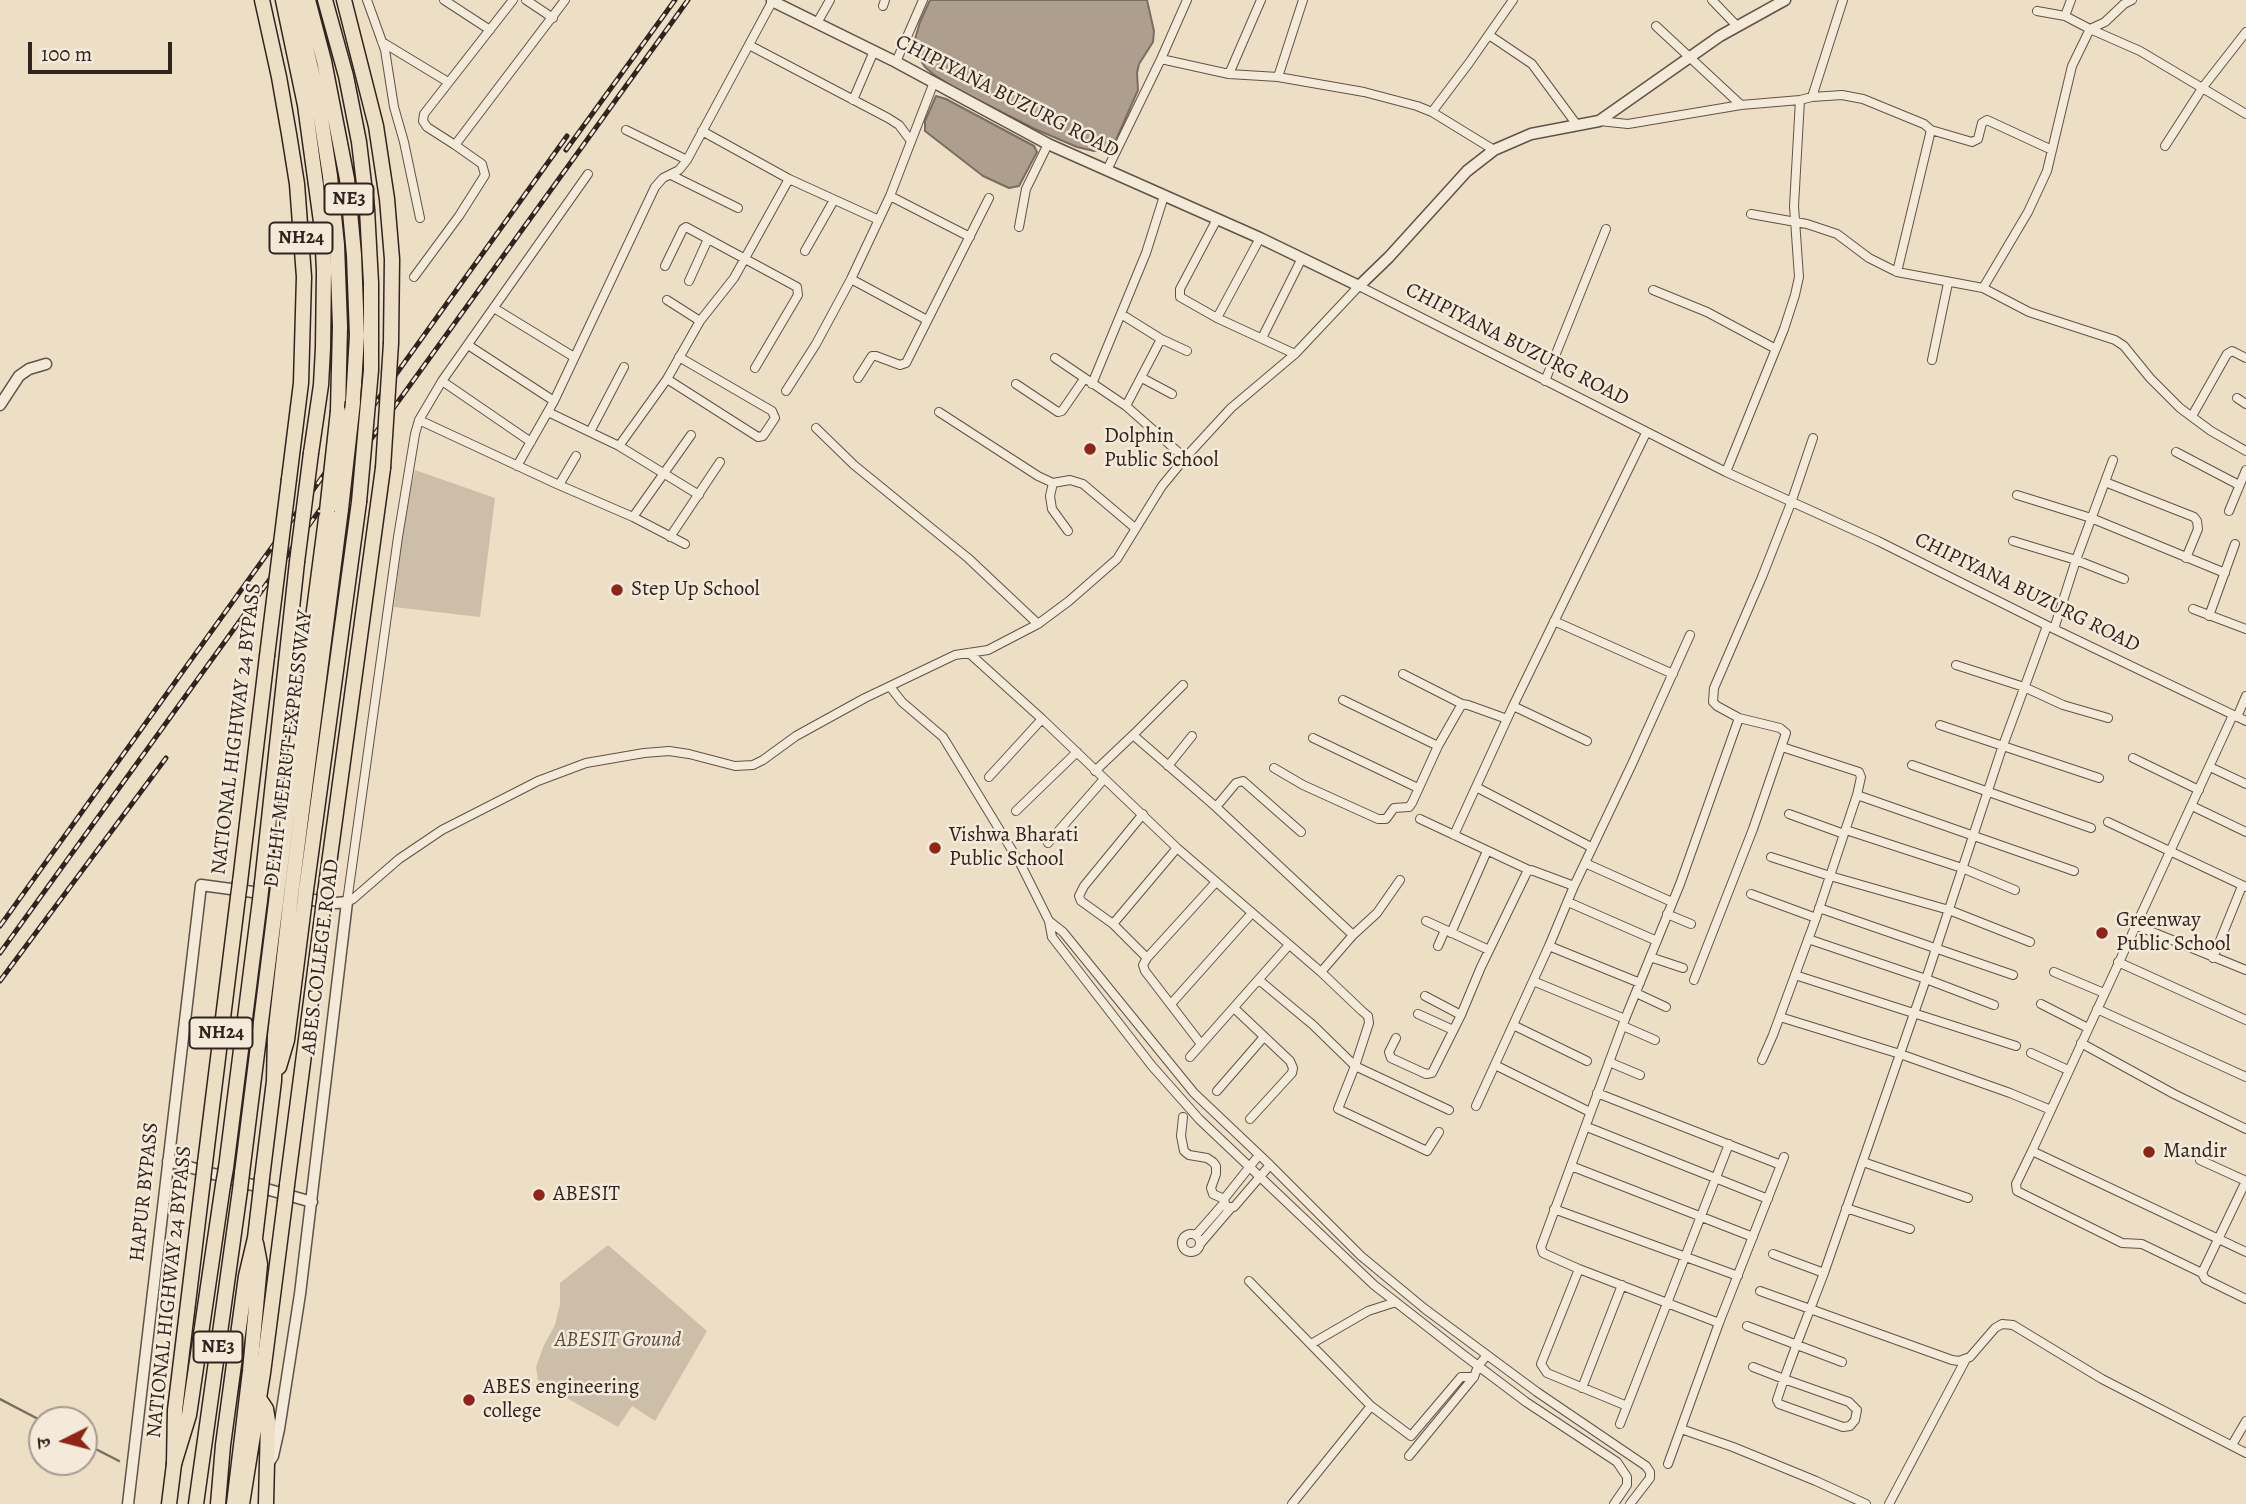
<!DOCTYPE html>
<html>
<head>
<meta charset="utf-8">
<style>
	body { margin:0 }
	#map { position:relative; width:2246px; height:1504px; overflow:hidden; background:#eddec6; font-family:Alegreya,"Noto Serif Devanagari",serif }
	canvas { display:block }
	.north { position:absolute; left:28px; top:1406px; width:70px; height:70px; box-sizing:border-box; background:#f3eada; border:2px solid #a69a8f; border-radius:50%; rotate:264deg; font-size:19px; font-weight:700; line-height:28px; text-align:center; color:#32231e }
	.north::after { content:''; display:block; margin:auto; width:24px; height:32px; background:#8f2418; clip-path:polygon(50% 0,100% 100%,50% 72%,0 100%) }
	.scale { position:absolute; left:28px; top:42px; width:144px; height:32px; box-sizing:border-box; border:4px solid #32231e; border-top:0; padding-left:9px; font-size:21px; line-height:24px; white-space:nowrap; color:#32231e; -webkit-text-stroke:5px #f3eada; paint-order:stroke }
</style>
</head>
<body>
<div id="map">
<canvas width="2246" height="1504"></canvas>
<div class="north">उ</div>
<div class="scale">100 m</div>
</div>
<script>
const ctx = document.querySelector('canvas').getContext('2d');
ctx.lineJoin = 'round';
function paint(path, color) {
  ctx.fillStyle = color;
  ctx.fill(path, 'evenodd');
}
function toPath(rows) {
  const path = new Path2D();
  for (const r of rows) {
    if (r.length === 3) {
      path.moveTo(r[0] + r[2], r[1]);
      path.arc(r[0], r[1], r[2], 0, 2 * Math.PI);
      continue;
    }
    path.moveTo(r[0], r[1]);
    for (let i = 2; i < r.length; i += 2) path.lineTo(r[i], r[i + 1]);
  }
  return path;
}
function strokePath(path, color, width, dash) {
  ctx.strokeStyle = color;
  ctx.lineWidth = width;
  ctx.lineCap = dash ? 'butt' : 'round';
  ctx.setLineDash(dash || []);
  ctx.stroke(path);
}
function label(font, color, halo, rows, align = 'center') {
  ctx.font = font + ' Alegreya,serif';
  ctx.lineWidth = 5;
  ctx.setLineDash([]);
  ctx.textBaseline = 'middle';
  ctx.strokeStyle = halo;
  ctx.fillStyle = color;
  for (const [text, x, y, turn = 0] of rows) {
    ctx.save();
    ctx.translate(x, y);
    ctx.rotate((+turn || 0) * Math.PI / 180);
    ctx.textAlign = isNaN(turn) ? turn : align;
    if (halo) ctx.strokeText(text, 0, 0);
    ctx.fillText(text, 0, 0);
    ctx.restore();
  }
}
const green = toPath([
	[415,470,495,498,480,617,394,607,409,484,412,484],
	[608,1245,707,1331,655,1421,632,1406,618,1427,549,1388,538,1380,536,1367,544,1345,555,1325,560,1304,560,1283]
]);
const water = toPath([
	[930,0,1147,0,1154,31,1153,42,1139,64,1137,73,1138,90,1116,140,1104,149,1094,151,1077,147,1035,129,958,90,933,74,925,67,917,55,915,47,915,39,920,22,930,0],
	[936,96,946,99,1034,146,1037,152,1019,186,1009,188,983,176,925,131,925,121,936,96]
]);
const stream = toPath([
	[0,1399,42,1421],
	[84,1443,119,1461]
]);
const minor = toPath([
	[367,0,385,50,394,107,404,142,420,218],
	[444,0,490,30],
	[526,0,553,18],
	[1712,0,1737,26],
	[883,6,885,0],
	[2037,11,2065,16,2090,29,2140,51,2246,114],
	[2065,16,2071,0],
	[817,23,830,0],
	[1656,26,1741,105],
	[1489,35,1532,64,1577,125],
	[382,42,448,82],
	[749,45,888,118,899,125,911,141],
	[1161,59,1229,74,1278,77,1364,92,1417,106,1432,112,1494,150],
	[896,62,923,0],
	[1229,74,1261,0],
	[1278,77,1303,0],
	[1812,97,1842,95,1863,99,1924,124,1931,130,1897,272],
	[853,100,874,51],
	[1432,112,1469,63,1513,0],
	[1599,121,1628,124,1741,105,1800,100],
	[626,130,687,160],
	[1931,130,1972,142,1978,139,1982,123,1987,120,2052,150],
	[702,131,789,179,879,220],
	[455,145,427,127,423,121,424,114,513,0],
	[2165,146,2203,87,2246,32],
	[1107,170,1161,59,1187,0],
	[671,175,738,208],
	[890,196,970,237],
	[1751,214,1807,224,1837,234,1869,258,1897,272,1983,288,2029,312,2115,340,2124,346,2150,378,2180,408,2211,431,2246,451],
	[1217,219,1180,289,1180,297,1217,318,1295,354],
	[1019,227,1026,189,1048,144],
	[805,251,834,200],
	[665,266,683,229,686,227,797,287,798,295,755,368],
	[414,277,459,216,485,175,482,164,455,145,565,0],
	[851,279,927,320],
	[689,281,708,239],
	[1983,288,2028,212,2047,171,2072,66,2090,29,2105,22,2124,4,2132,0],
	[1653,290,1707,312,1776,349],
	[667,300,700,321],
	[494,308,574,357],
	[1121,314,1161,339],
	[1217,318,1260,238],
	[1262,338,1302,258],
	[468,345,554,401],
	[1055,358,1126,406,1185,458],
	[1932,360,1948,283],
	[858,378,872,356,876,356,900,365,906,363,989,198],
	[1142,378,1172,394],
	[667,379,758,437,763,436,775,418,772,411,679,357],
	[442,381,531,442],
	[1545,381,1606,229],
	[1016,384,1058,412,1062,411,1084,379],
	[1092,384,1146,253,1164,196],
	[786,391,816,344,851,279,890,196,934,82],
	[2237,398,2246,404],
	[1126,406,1161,339,1187,351],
	[548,412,619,446,699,495],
	[939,412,1038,476,1053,483,1070,480,1083,484,1135,528],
	[2192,416,2227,354,2232,351,2246,358],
	[419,420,559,485,633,517,685,544],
	[816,428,854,465,968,558,1038,624],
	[590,432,624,367],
	[619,446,667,379,700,321,734,278,789,179],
	[2176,452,2239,485],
	[517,466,554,401,655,187,663,178,679,170,687,160,773,0],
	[1726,472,1784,329,1795,295,1799,277,1794,206,1800,100,1812,97,1843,0],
	[2105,482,2194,517,2197,521,2198,529,2186,558],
	[1053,483,1050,496,1052,509,1068,531],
	[559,485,576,456],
	[2017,495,2091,518,2225,573],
	[2229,511,2246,470],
	[633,517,691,435],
	[670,537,720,462],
	[2013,541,2076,560,2124,579],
	[2193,609,2246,629],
	[2209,616,2235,544],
	[1554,621,1673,674],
	[2054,629,2076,560,2113,460],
	[969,653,1042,719,1177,848,1321,972],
	[1956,665,2024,687,2063,705,2108,718],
	[1403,674,1462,704],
	[891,688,902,702,943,737,1021,865,1049,921,1052,937,1152,1066,1199,1119,1374,1285,1461,1353,1526,1402,1617,1462,1627,1477,1627,1485,1614,1504],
	[1343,700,1438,746],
	[1513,706,1587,741],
	[2233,715,2032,1151,2246,1252],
	[2237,717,2246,696],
	[1940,725,2099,778],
	[1133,735,1183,685],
	[1313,738,1418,788],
	[2133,758,2199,790],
	[1912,765,2091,828],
	[1168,766,1192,736],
	[2210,767,2246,784],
	[1274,768,1303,785,1378,819,1386,819,1394,808,1409,807,1412,803,1438,746,1462,704,1468,705,1507,719],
	[1095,771,1133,735,1216,807,1353,935],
	[989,777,1042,719],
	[1476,787,1591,847],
	[1857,795,2074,871],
	[2192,806,2246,832],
	[1216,807,1236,783,1243,781,1301,832],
	[1016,811,1077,752],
	[1143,814,1084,886,1079,896,1081,901,1113,924,1147,958],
	[1789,814,1844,834],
	[1420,819,1529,870],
	[2108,822,2246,887],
	[1846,830,1962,868,2015,890],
	[1454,835,1513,706,1646,433],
	[1048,843,1104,779],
	[1771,857,1830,876,1949,910,2030,942],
	[1585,863,1672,902],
	[1400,880,1377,913,1353,935,1321,972,1362,1011,1368,1016,1369,1023,1355,1066,1338,1109,1427,1151,1439,1132],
	[1751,894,1816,918],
	[347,902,353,899,399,859,442,830,538,781,586,763,644,753,669,751,689,754,735,766,753,765,763,760,796,736,865,698,955,655,988,650,1038,624,1069,601,1117,559,1162,486,1185,458,1231,408,1295,354,1359,286,1726,472,1878,541,2054,629,2246,721],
	[347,902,398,537,415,434,419,420,442,381,588,174],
	[1568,902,1657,941],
	[1819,908,2013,975],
	[1667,914,1691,924],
	[1049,921,1063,932,1194,1093,1270,1165,1361,1256,1425,1309,1537,1392,1646,1466,1650,1472,1650,1478,1630,1504],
	[1426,921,1489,950],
	[1113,924,1177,848],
	[2135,925,2246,970],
	[1451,933,1487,851],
	[1808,939,1926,979,1994,1005],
	[1438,946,1445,930],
	[1549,946,1640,983],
	[1650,957,1683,968],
	[2213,958,2242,886],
	[2118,962,2246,1020],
	[2054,972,2104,993],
	[1795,975,2016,1046],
	[1259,980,1313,1025,1355,1066,1449,1110],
	[1694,980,1753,829,1786,733,1780,728,1739,718,1717,706,1713,702,1714,688,1762,577,1791,503,1813,438],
	[1533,981,1625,1019],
	[1636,993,1666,1007],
	[1425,996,1461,1015],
	[1171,1004,1252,913],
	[2041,1004,2088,1028],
	[1234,1008,1290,1061,1293,1068,1292,1073,1250,1119],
	[2097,1009,2246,1077],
	[1418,1014,1453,1030],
	[1780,1017,1900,1054,2010,1093,2051,1110],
	[1513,1025,1587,1061],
	[1623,1026,1655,1040],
	[1396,1038,1389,1052,1391,1058,1426,1074,1432,1073,1461,1015,1481,967,1527,872,1531,870,1574,886],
	[2081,1043,2174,1094,2246,1129],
	[1201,1044,1145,971,1143,965,1147,958,1216,882],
	[2031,1053,2068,1070],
	[1190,1057,1289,945],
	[1762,1060,1773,1035,1816,918,1857,795,1861,777,1859,772,1782,747],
	[1609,1062,1640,1075],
	[1495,1065,1590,1112],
	[1217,1091,1263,1038],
	[1597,1093,1781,1165],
	[1476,1106,1549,946,1574,886,1632,764,1690,635],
	[1183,1117,1181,1136,1184,1151,1189,1155,1207,1158,1213,1162,1216,1166,1216,1174,1211,1188,1213,1194,1224,1199],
	[1587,1127,1768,1199],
	[2032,1151,2016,1184,2017,1191,2122,1243,2142,1244,2202,1273],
	[1259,1155,1224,1199,1226,1207,1234,1207,1270,1165],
	[2200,1160,2246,1181],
	[1863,1162,1968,1198],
	[1571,1166,1753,1237],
	[2246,1181,2202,1273,2205,1279,2246,1299],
	[1846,1208,1910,1229],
	[1554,1209,1738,1276],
	[1191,1243,9],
	[1196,1235,1224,1203],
	[1201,1243,1231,1208],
	[1773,1254,1824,1273],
	[1579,1269,1541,1364,1547,1373,1627,1406],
	[1249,1281,1371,1406,1411,1436,1461,1377,1474,1377],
	[1760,1291,1952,1360,1959,1361,1970,1357,1995,1328,2002,1324,2013,1325,2102,1379,2246,1453],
	[1719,1323,1784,1157],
	[1747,1326,1842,1362],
	[1311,1344,1368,1311,1396,1302],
	[1753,1367,1784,1379,1849,1402,1857,1410,1855,1420,1850,1426,1843,1427,1779,1404,1777,1400,1784,1379,1796,1346,1824,1273,1926,979,2001,751,2047,626],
	[1582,1388,1622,1285],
	[1620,1424,1729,1144],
	[1681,1429,1733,1447,1816,1481,1866,1504],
	[2232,1445,2246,1421],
	[1409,1456,1474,1377,1478,1366,1487,1355],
	[1668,1464,1719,1323,1579,1269,1543,1253,1541,1247,1625,1019,1680,884,1739,718],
	[1292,1504,1371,1406],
	[1889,1504,1966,1359]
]);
const tertiary = toPath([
	[772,1,896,62,1048,144,1260,238,1359,286,1389,257,1467,171,1494,150,1531,134,1599,121,1720,36,1785,0],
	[0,405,19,376,29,369,46,364],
	[168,1161,312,1202],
	[268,1464,273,1456,279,1429,300,1294,347,902,336,903,298,898],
	[128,1504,201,885,268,894]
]);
const trunk = toPath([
	[262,0,279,77,289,134,297,184,304,277,301,383,289,479],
	[344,0,376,126,387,199,392,259,391,343],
	[240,882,267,656],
	[325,893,383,468],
	[205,1163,238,897],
	[287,1185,323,909],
	[260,1400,266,1409,268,1421,266,1504],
	[169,1504,174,1464,175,1410,203,1180],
	[242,1504,263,1373,285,1202]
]);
const motorway = toPath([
	[283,0,305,105,322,229,324,271,323,348,321,385,311,453],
	[295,0,318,99,330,176,337,245,340,326,338,411],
	[308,0,324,61,347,179,354,255,357,336,353,402],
	[325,0,346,76,359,142,367,209,371,283,371,370],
	[262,883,297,562],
	[278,886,327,511],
	[292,888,341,509],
	[306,890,359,502],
	[279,1067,287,1040,304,906],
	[226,1168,260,900],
	[242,1173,276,902],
	[262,1178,274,1081,275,1036,290,904],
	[174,1464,189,1415,223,1185],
	[196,1504,240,1190],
	[218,1504,223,1445,246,1276,255,1238,260,1196],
	[234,1504,250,1371,260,1264,256,1243]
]);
const rail = toPath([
	[566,150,675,0],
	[0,926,567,136],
	[0,953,688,0],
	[0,981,166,758]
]);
const trunkBridge = toPath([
	[383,468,391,343],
	[267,656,289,479],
	[238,897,240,882],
	[323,909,325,893],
	[203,1180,205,1163],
	[285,1202,287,1185]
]);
const motorwayBridge = toPath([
	[359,502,371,370],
	[341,509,353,402],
	[327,511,338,411],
	[297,562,311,453],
	[260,900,262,883],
	[276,902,278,886],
	[290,904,292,888],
	[304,906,306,890],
	[223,1185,226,1168],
	[240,1190,242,1173],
	[260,1196,262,1178]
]);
const markers = [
	[1090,449,7,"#8f2418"],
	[617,590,7,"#8f2418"],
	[935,848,7,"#8f2418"],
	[2102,933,7,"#8f2418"],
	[2149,1152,7,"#8f2418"],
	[539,1195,7,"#8f2418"],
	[469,1400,7,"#8f2418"]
];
const shields = [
	[349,199,49],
	[301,238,63],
	[221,1033,63],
	[218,1347,49]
];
const shieldNames = [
	["NE3",349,199],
	["NH24",301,238],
	["NH24",221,1033],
	["NE3",218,1347]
];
const streetNames = [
	["CHIPIYANA BUZURG ROAD",1007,97,27],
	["CHIPIYANA BUZURG ROAD",1517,345,27],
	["CHIPIYANA BUZURG ROAD",2027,593,26],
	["NATIONAL HIGHWAY 24 BYPASS",237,729,-83],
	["DELHI-MEERUT EXPRESSWAY",289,749,-83],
	["ABES COLLEGE ROAD",321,957,-83],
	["HAPUR BYPASS",145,1192,-84],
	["NATIONAL HIGHWAY 24 BYPASS",170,1292,-84]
];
const poiNames = [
	["Dolphin",1104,437],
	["Public School",1104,461],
	["Step Up School",631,590],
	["Vishwa Bharati",949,836],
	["Public School",949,860],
	["Greenway",2116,921],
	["Public School",2116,945],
	["Mandir",2163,1152],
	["ABESIT",553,1195],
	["ABES engineering",483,1388],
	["college",483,1412]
];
const parkNames = [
	["ABESIT Ground",618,1341]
];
paint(green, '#cdbea9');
paint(water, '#ad9e8d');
strokePath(water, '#7c6d61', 2);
strokePath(stream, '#7c6d61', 2.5);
strokePath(minor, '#615248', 10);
strokePath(tertiary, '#615248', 13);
strokePath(trunk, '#32231e', 17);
strokePath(motorway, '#32231e', 17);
strokePath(minor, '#f3eada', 8);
strokePath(tertiary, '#f3eada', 10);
strokePath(trunk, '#eddec6', 14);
strokePath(motorway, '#eddec6', 14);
strokePath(rail, '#32231e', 5);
strokePath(rail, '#f3eada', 2.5, [8]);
strokePath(trunkBridge, '#32231e', 17, []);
strokePath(motorwayBridge, '#32231e', 17, []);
strokePath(trunkBridge, '#eddec6', 14);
strokePath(motorwayBridge, '#eddec6', 14);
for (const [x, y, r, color] of markers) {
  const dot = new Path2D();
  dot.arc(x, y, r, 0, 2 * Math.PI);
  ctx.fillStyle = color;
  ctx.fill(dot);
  strokePath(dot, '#f3eada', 2.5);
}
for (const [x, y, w] of shields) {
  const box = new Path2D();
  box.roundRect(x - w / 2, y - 15.5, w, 31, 5);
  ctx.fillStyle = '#f3eada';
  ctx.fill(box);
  strokePath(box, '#32231e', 2);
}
label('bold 19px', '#32231e', null, shieldNames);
label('21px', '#32231e', '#f3eada', streetNames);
label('21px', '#32231e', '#f3eada', poiNames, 'left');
label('italic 21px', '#594a41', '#f3eada', parkNames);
</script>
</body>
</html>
